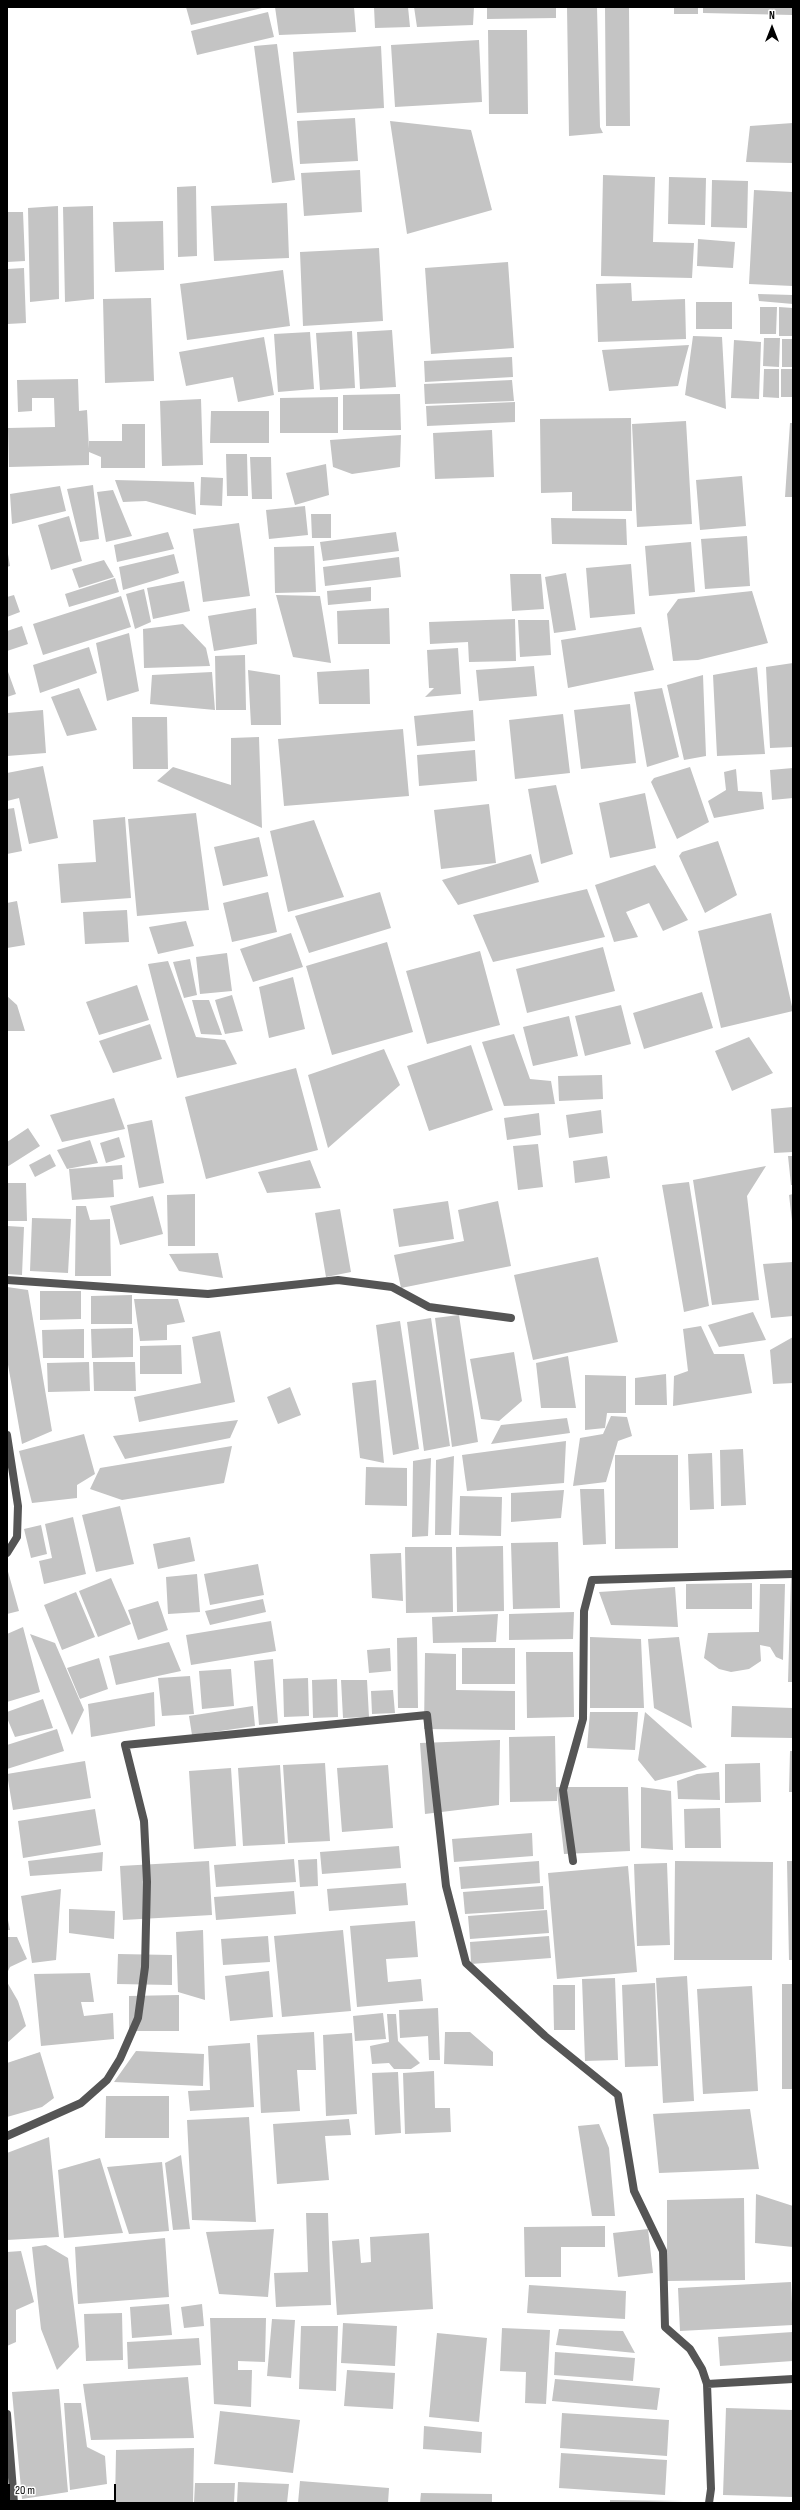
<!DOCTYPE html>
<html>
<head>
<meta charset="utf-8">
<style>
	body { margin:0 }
	#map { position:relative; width:800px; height:2510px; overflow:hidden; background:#fff; font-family:"Sofia Sans Condensed",sans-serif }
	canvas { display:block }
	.frame { position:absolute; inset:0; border:8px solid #000; pointer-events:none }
	.north { position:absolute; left:752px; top:8px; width:40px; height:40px; -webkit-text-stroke:3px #fff; paint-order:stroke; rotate:0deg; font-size:11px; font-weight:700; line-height:16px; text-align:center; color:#000 }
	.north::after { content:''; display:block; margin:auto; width:14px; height:18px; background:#000; clip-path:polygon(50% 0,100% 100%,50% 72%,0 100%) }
	.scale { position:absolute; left:8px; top:2484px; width:108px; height:18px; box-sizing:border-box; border:2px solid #000; border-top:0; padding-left:5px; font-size:12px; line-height:14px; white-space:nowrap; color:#000; -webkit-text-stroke:3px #fff; paint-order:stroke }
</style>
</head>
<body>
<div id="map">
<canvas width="800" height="2510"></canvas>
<div class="frame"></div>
<div class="north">N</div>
<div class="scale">20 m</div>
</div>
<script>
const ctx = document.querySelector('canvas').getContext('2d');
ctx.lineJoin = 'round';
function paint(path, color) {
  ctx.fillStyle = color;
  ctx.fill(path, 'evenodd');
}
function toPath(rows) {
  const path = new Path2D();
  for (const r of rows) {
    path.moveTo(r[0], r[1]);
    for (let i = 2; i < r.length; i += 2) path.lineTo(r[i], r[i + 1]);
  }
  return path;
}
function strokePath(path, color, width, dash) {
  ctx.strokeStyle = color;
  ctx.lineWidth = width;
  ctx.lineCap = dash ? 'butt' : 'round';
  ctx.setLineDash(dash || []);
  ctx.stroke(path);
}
const building = toPath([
	[186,7,262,7,262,8,191,25],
	[275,7,354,7,356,32,279,35],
	[374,7,408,7,410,27,375,28],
	[414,7,474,7,473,25,417,27],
	[487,7,556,7,556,18,487,19],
	[567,7,597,7,600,127,603,133,569,136],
	[605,7,629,7,630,126,606,126],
	[674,7,698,7,698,14,674,14],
	[703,7,793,7,793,15,703,13],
	[268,12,274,37,197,55,191,31],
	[488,30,527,30,528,114,489,114],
	[479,40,482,102,395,107,391,45],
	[277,44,295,180,272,183,254,46],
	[381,46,384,108,297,113,293,52],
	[355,118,358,161,300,164,297,121],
	[390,121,471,130,492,210,407,234],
	[793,123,793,163,746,162,750,126],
	[360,170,362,212,304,216,301,173],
	[603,175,655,177,653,242,694,243,692,278,601,276],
	[669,177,706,178,705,225,668,224],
	[712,180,748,181,747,228,711,227],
	[196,186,197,256,178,257,177,187],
	[754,190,793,192,793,286,749,284],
	[287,203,289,258,214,261,211,206],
	[58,206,59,299,30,302,28,208],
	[93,206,94,299,65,302,63,207],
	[7,212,23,212,25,261,7,262],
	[163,221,164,270,115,272,113,222],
	[698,239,735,242,733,268,697,266],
	[379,248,383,321,303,326,300,252],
	[508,262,514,348,431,354,425,268],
	[24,268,26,323,7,324,7,269],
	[283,270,290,326,187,340,180,284],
	[631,283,632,301,685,299,686,339,598,342,596,284],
	[758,294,793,295,793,304,759,301],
	[151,298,154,381,105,383,103,299],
	[696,302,732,302,732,329,696,329],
	[760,307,777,307,776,334,760,334],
	[779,307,793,308,793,336,779,336],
	[392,330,396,387,360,389,357,332],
	[352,331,355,388,320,390,316,333],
	[310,332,314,389,278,392,274,334],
	[693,336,722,337,726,409,685,395],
	[264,337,274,395,238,402,233,377,186,386,179,352],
	[764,338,780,338,779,367,763,366],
	[782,339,793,339,793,367,782,367],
	[734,340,761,342,759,399,731,398],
	[689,345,678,386,609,391,602,350],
	[512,357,513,377,425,382,424,361],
	[764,369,779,369,779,398,763,397],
	[781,369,793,369,793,397,781,397],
	[78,379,79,411,87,410,89,449,89,441,122,441,122,424,145,424,145,468,101,468,101,457,89,452,89,465,9,467,8,428,55,427,54,398,32,398,32,411,18,412,17,380],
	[512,380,514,401,425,404,424,384],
	[400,394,401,430,343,430,343,395],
	[338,397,338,433,280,433,280,398],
	[201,399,203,465,162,466,160,401],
	[515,402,515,422,427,426,426,406],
	[211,411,269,411,269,443,210,443],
	[631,418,632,511,572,511,572,492,541,493,540,419],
	[686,421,692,524,637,527,632,424],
	[790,423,793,423,793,497,785,497],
	[492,430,494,477,435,479,433,433],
	[401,435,400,467,352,474,333,467,330,440],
	[226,454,247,454,248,496,227,496],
	[250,457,271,457,272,499,252,499],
	[326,464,329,495,295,505,286,473],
	[742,476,746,526,700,530,696,480],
	[201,477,223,478,222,506,200,505],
	[115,480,194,482,196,515,146,501,123,502],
	[93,485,99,539,80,542,67,489],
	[60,486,66,511,12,524,10,494],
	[113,490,132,536,106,542,97,492],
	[305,506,308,535,269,539,266,510],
	[311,514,331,514,331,538,312,538],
	[69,516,82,561,51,570,38,525],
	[551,518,626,519,627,545,552,544],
	[239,523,250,596,203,602,193,529],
	[168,532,174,549,117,562,114,545],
	[396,532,399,551,323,561,320,542],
	[747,536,750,586,705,589,701,539],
	[691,542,695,592,649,596,645,546],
	[314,546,316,592,275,593,274,547],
	[7,548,10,566,7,567],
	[174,554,179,573,123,590,119,567],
	[399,557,401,577,325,586,323,567],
	[104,560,114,577,79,588,72,569],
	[631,564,635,614,590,618,586,568],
	[566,573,576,630,554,633,545,577],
	[510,574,541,574,544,609,512,611],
	[115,578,119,592,69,607,65,594],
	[184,581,190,611,153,619,147,588],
	[371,587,371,601,328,605,327,591],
	[144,589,151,622,135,629,126,594],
	[752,591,768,643,698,660,673,661,667,614,678,599],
	[14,595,20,612,7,617,7,597],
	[276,595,320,596,331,663,293,657],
	[121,596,131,627,43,655,33,624],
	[256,608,257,644,214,651,208,616],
	[389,608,390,644,338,644,337,611],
	[515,619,516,661,469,662,468,642,430,644,429,622],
	[518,620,549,620,551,655,520,657],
	[183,624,206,648,210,666,144,668,143,629],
	[22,626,28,644,7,651,7,631],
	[641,627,654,670,568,688,561,640],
	[129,633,139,691,107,701,96,643],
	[89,647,97,673,40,693,33,665],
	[458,648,461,694,425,697,434,688,429,688,427,650],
	[245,655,246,710,216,710,215,656],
	[793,663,793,747,770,748,766,667],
	[534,666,537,696,479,701,476,670],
	[757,667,765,754,717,756,713,675],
	[7,669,16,694,7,697],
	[369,669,370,704,319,704,317,672],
	[248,670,280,675,281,725,251,725],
	[212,672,215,710,150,704,152,675],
	[703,675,706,756,684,760,667,685],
	[79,688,97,730,67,736,51,697],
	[662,688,679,757,647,767,634,692],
	[630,704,636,763,581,769,574,710],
	[43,710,46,753,7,756,7,713],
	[473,710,475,741,417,746,414,716],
	[563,714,570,773,515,779,509,720],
	[132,717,167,717,168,769,133,769],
	[403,729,409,796,284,806,278,739],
	[259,737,262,828,157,781,173,767,231,785,231,738],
	[475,750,477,781,419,786,417,755],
	[43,766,58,838,29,844,19,798,7,801,7,773],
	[690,767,709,822,677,839,651,782,654,778],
	[793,768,793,798,772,800,770,770],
	[736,769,738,791,762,792,764,809,714,818,708,801,726,790,724,772],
	[556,785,573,854,541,864,528,789],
	[645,793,656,848,610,858,599,803],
	[489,804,496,863,441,869,434,810],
	[14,808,22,851,7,854,7,809],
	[196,813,209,910,137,916,128,819],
	[125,817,131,898,61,903,58,864,96,862,93,820],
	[314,820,344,897,288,912,270,831],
	[259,837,268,876,223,886,214,847],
	[718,841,737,895,705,913,679,856,682,852],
	[531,854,539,882,458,905,442,880],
	[655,865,688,920,663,931,649,903,626,912,638,937,614,942,595,885],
	[587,889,605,937,493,962,473,915],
	[268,892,277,932,232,942,223,903],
	[380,892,391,928,309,953,295,916],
	[17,901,25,945,7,948,7,903],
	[127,910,129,942,85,944,83,912],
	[771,913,793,1011,721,1028,698,931],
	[186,921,194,946,158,954,149,927],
	[291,933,303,967,253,982,240,949],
	[387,942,413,1032,332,1055,306,966],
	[603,947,615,991,527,1013,516,969],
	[480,951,500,1025,427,1044,406,971],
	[227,953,232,991,200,994,196,957],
	[190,959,197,995,184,998,173,962],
	[168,961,196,1037,225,1040,237,1064,177,1078,148,964],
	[293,977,305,1029,269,1038,259,987],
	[137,985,149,1020,99,1035,86,1002],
	[702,992,713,1028,644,1049,633,1013],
	[232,995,243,1031,225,1034,215,1000],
	[7,996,17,1005,25,1031,7,1031],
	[192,1000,209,1000,222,1035,201,1034],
	[621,1005,631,1044,585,1056,575,1016],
	[569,1016,578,1056,533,1066,523,1027],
	[150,1024,162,1059,113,1073,99,1041],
	[514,1034,530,1079,551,1081,555,1104,504,1106,482,1042],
	[749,1037,773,1073,732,1091,715,1051],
	[471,1045,493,1110,429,1131,407,1066],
	[384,1049,400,1085,328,1148,308,1075],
	[296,1068,318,1150,206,1179,185,1097],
	[602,1075,603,1099,559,1101,558,1076],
	[114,1098,125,1129,62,1142,50,1115],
	[793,1107,793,1152,774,1153,771,1109],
	[601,1110,603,1133,569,1138,566,1115],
	[539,1113,541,1135,507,1140,504,1118],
	[152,1120,164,1183,139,1188,127,1125],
	[28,1128,40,1146,7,1167,7,1142],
	[119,1137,125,1157,106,1163,100,1143],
	[90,1140,98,1163,67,1169,57,1150],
	[538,1144,543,1187,518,1190,513,1146],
	[50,1154,56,1166,35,1177,29,1165],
	[607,1156,610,1178,575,1183,573,1161],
	[788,1156,793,1156,793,1185,791,1185],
	[310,1160,321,1188,267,1193,258,1172],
	[122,1165,123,1179,113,1180,114,1197,72,1200,69,1169],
	[766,1166,747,1196,759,1300,712,1305,693,1180],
	[689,1182,709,1306,684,1312,662,1185],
	[7,1183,26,1183,27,1221,7,1221],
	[195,1194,195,1246,168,1246,167,1195],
	[793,1194,793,1220,792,1221,789,1195],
	[153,1196,163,1234,120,1245,110,1206],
	[448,1201,454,1239,399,1247,393,1209],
	[498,1201,511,1266,401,1288,394,1255,464,1241,458,1210],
	[76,1206,86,1206,90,1220,110,1219,111,1276,75,1276],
	[340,1209,351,1272,326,1277,315,1213],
	[32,1218,71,1219,68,1273,30,1271],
	[7,1226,24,1227,22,1275,7,1274],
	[218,1253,223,1278,179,1271,169,1254],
	[598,1257,618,1342,533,1360,514,1275],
	[793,1262,793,1316,771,1318,763,1264],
	[7,1287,28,1290,52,1431,22,1444,7,1359],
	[40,1291,81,1291,81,1319,40,1320],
	[132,1295,132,1324,91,1324,91,1296],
	[134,1299,178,1299,185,1322,167,1325,167,1340,140,1341],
	[753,1312,766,1340,719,1347,708,1325],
	[459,1315,478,1442,452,1447,435,1318],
	[431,1318,450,1446,424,1451,407,1322],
	[400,1321,419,1449,393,1455,376,1325],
	[701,1326,714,1354,744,1354,752,1393,673,1406,674,1376,688,1371,683,1329],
	[133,1328,133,1357,92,1358,91,1329],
	[84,1329,84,1358,43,1358,42,1330],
	[220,1331,235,1402,139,1422,134,1397,201,1383,192,1337],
	[793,1337,793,1383,773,1384,770,1350],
	[181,1345,182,1374,140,1374,140,1346],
	[514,1352,522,1401,499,1421,481,1419,470,1359],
	[568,1356,576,1408,541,1408,536,1363],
	[89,1362,90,1391,48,1392,47,1363],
	[93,1362,135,1362,136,1391,94,1391],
	[666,1374,667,1405,635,1405,635,1378],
	[585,1375,626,1376,626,1413,607,1413,605,1428,585,1430],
	[376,1380,384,1463,360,1458,352,1383],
	[290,1387,301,1415,278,1424,267,1397],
	[611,1416,627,1417,632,1436,618,1441,606,1482,573,1486,580,1438,603,1434],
	[567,1418,570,1433,491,1444,501,1425],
	[238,1420,230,1438,125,1459,113,1436],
	[84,1434,95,1474,77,1485,77,1498,32,1503,19,1451],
	[566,1441,564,1483,467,1491,462,1455],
	[232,1446,224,1483,122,1500,90,1489,100,1468],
	[743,1449,746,1505,721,1506,720,1450],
	[712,1453,714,1509,690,1510,688,1454],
	[615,1455,678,1455,678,1548,615,1549],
	[454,1456,451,1535,435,1535,436,1460],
	[431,1458,428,1536,412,1537,413,1461],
	[366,1467,407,1468,407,1506,365,1505],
	[580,1489,604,1489,606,1544,583,1545],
	[564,1490,561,1518,511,1522,511,1493],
	[460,1496,502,1497,501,1536,459,1535],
	[120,1506,134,1564,96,1572,82,1515],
	[73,1517,86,1574,44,1584,39,1561,52,1558,45,1524],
	[41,1525,47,1554,31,1558,24,1529],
	[190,1537,195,1561,158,1569,153,1544],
	[558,1542,560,1608,513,1609,511,1543],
	[503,1546,504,1611,457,1612,456,1547],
	[405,1547,452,1547,453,1612,406,1613],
	[401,1553,403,1601,372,1598,370,1554],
	[258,1564,264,1595,210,1605,204,1574],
	[7,1568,19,1611,7,1614],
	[197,1574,200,1612,168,1614,166,1577],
	[111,1578,131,1624,98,1637,79,1591],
	[791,1578,793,1578,793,1682,788,1682],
	[752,1583,752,1609,686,1609,686,1584],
	[760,1584,785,1584,783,1660,776,1657,770,1647,760,1645,761,1661,749,1669,731,1672,719,1669,704,1658,708,1633,759,1632],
	[675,1587,678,1627,611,1625,599,1592],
	[76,1592,95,1637,62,1650,44,1605],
	[263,1599,266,1612,210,1625,205,1611],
	[158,1601,168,1630,138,1640,128,1610],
	[574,1612,573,1639,509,1640,509,1614],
	[498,1614,496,1642,433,1643,432,1617],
	[271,1621,276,1651,191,1665,186,1635],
	[23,1627,40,1692,7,1702,7,1634],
	[30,1634,55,1643,84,1710,72,1735],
	[417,1637,418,1708,398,1708,397,1638],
	[590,1637,641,1639,644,1708,590,1708],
	[679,1637,692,1728,654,1708,648,1639],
	[169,1642,181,1671,116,1685,109,1656],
	[390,1648,391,1671,369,1673,367,1650],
	[462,1648,515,1648,515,1684,462,1684],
	[526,1652,573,1652,574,1717,527,1718],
	[425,1653,456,1654,456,1690,515,1691,515,1730,424,1729],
	[99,1658,108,1689,80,1699,67,1668],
	[273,1659,278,1723,259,1725,254,1661],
	[231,1669,234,1706,202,1709,199,1671],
	[190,1676,194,1714,162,1716,158,1678],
	[308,1678,309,1716,284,1717,283,1679],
	[337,1679,338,1717,313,1718,312,1680],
	[341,1680,367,1680,369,1717,343,1718],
	[393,1690,395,1713,372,1714,371,1691],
	[154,1692,155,1726,91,1737,88,1704],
	[43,1699,53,1728,15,1737,7,1718,7,1712],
	[253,1706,255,1726,192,1735,189,1716],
	[732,1706,793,1708,793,1738,731,1737],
	[590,1712,638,1712,635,1750,587,1748],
	[645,1712,707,1767,655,1781,638,1760],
	[57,1729,64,1751,7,1769,7,1745],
	[555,1736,556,1787,628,1787,630,1851,564,1854,557,1791,557,1801,510,1802,509,1737],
	[500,1740,499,1805,425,1814,420,1743],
	[790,1751,793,1751,793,1792,789,1792],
	[85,1761,91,1798,13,1810,7,1774],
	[325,1763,330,1841,288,1843,283,1765],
	[760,1763,761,1802,725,1803,725,1764],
	[280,1765,285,1844,243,1846,238,1768],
	[388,1765,393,1828,342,1832,337,1768],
	[231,1768,236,1846,194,1849,189,1771],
	[719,1772,720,1800,678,1799,677,1781,697,1774],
	[641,1787,671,1791,673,1850,641,1848],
	[720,1808,721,1848,685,1848,684,1809],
	[95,1809,101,1845,23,1858,18,1821],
	[532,1833,533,1856,454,1862,452,1839],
	[399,1846,401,1868,322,1874,320,1852],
	[103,1852,102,1871,30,1876,28,1861],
	[294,1859,296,1882,216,1887,214,1865],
	[317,1859,318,1886,300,1887,298,1860],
	[209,1861,212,1915,123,1920,120,1866],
	[539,1861,540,1883,461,1889,459,1867],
	[675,1861,773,1862,772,1960,674,1960],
	[787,1861,793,1861,793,1960,789,1960],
	[667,1863,670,1945,637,1946,634,1864],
	[628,1866,637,1972,557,1979,548,1873],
	[406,1883,408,1905,329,1911,327,1889],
	[543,1886,544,1909,465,1914,463,1892],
	[61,1889,56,1960,32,1963,21,1896],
	[294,1891,296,1914,216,1920,214,1897],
	[69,1909,115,1911,114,1939,69,1933],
	[547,1910,549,1933,470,1939,468,1916],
	[7,1915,10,1930,7,1930],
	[415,1921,418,1957,386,1959,388,1982,421,1979,423,2001,357,2007,350,1926],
	[203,1930,205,2000,178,1992,176,1932],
	[343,1930,351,2011,282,2017,274,1936],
	[268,1936,270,1962,223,1965,221,1939],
	[549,1936,551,1958,471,1964,470,1942],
	[7,1937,17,1937,27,1959,10,1967,7,1973],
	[118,1954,172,1955,172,1985,117,1984],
	[269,1971,273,2017,230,2021,225,1976],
	[90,1973,94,2002,81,2002,84,2016,113,2013,114,2039,41,2046,34,1974],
	[687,1976,694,2101,663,2103,656,1978],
	[615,1978,618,2060,585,2061,582,1979],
	[7,1982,18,2001,26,2026,7,2043],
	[655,1983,658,2066,625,2067,622,1985],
	[782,1984,793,1984,793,2089,782,2089],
	[553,1985,575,1985,575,2030,554,2030],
	[752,1986,758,2091,703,2094,697,1989],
	[179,1995,179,2031,129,2031,129,1996],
	[438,2008,440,2060,429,2060,428,2036,400,2038,399,2010],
	[383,2013,386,2039,355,2041,353,2016],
	[387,2014,396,2014,398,2041,420,2063,411,2069,394,2069,389,2063,372,2064,370,2046,389,2042],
	[314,2032,316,2070,297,2070,300,2111,261,2113,257,2035],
	[445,2032,470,2032,493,2052,493,2066,444,2064],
	[352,2033,357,2114,326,2116,323,2035],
	[250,2043,254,2107,190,2111,188,2091,210,2090,208,2046],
	[136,2051,204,2054,203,2086,114,2082],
	[40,2052,54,2098,42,2107,7,2117,7,2063],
	[434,2071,435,2108,450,2108,451,2132,405,2134,403,2073],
	[398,2072,401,2133,375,2135,372,2073],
	[106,2096,169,2096,169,2138,105,2138],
	[750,2109,759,2169,659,2173,653,2114],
	[249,2117,256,2222,192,2220,187,2120],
	[349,2119,351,2135,325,2136,329,2180,277,2184,273,2124],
	[599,2124,609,2148,615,2216,592,2216,578,2126],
	[49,2137,59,2237,7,2240,7,2153],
	[181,2155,190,2229,173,2230,165,2163],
	[100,2158,123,2233,64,2238,58,2170],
	[162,2162,169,2231,129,2234,107,2167],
	[756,2194,793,2206,793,2247,755,2243],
	[744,2198,745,2280,667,2281,667,2200],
	[306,2213,328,2213,331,2305,276,2307,274,2273,308,2272],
	[605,2226,605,2247,561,2247,561,2277,525,2277,524,2227],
	[274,2229,268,2297,219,2294,206,2232],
	[648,2229,653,2273,618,2277,613,2233],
	[429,2233,433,2309,337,2315,332,2241,359,2239,361,2263,371,2262,370,2237],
	[165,2238,169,2297,78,2304,75,2247],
	[46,2245,68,2258,79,2347,57,2370,41,2329,32,2247],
	[21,2251,34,2302,16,2310,16,2342,7,2346,7,2252],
	[791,2282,793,2325,680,2331,678,2288],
	[529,2285,626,2291,625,2319,527,2313],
	[169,2304,172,2335,132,2338,130,2307],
	[202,2304,204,2326,184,2328,181,2307],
	[122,2313,123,2360,86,2361,84,2314],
	[210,2318,266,2318,265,2362,238,2361,238,2370,252,2370,251,2407,214,2404],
	[272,2319,295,2320,291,2378,267,2376],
	[343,2323,397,2326,395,2366,341,2363],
	[301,2326,338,2326,336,2391,299,2389],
	[502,2328,550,2330,546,2404,525,2403,526,2372,500,2371],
	[559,2329,623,2331,635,2353,556,2345],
	[793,2332,793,2361,720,2366,718,2337],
	[437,2333,487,2338,479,2422,429,2417],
	[199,2338,201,2365,128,2369,127,2342],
	[555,2352,635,2358,633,2381,554,2375],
	[347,2370,395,2373,393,2409,344,2406],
	[188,2377,194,2438,91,2440,83,2384],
	[555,2379,660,2388,657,2410,552,2401],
	[59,2389,68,2492,22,2499,12,2392],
	[64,2403,81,2403,87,2447,105,2456,107,2484,70,2490],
	[726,2408,793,2410,793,2497,723,2495],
	[220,2411,300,2420,293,2473,214,2464],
	[562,2413,669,2420,667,2456,560,2448],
	[424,2426,482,2432,481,2453,423,2449],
	[194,2448,193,2503,115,2503,116,2450],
	[561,2453,667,2460,665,2495,559,2488],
	[300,2481,389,2488,388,2503,298,2503],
	[238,2482,289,2484,287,2503,237,2503],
	[195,2483,235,2483,234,2503,194,2503],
	[421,2493,492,2494,492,2503,420,2503],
	[610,2500,684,2501,610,2503],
	[99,2501,99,2503,79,2503,79,2502]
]);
const minor = toPath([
	[7,1280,208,1294,338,1280,392,1287,429,1307,511,1318],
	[7,1435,18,1506,17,1537,7,1553],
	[573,1861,563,1790,583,1719,584,1611,592,1580,793,1574],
	[7,2136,81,2103,107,2080,120,2059,138,2018,145,1967,147,1882,144,1821,125,1745,427,1715,446,1886,466,1963,545,2036,618,2095,634,2191,663,2251,665,2327,690,2349,702,2369,707,2384,711,2489,709,2503],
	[707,2384,793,2379],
	[7,2414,14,2503]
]);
paint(building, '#c4c4c4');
strokePath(minor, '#555', 8);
</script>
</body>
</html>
